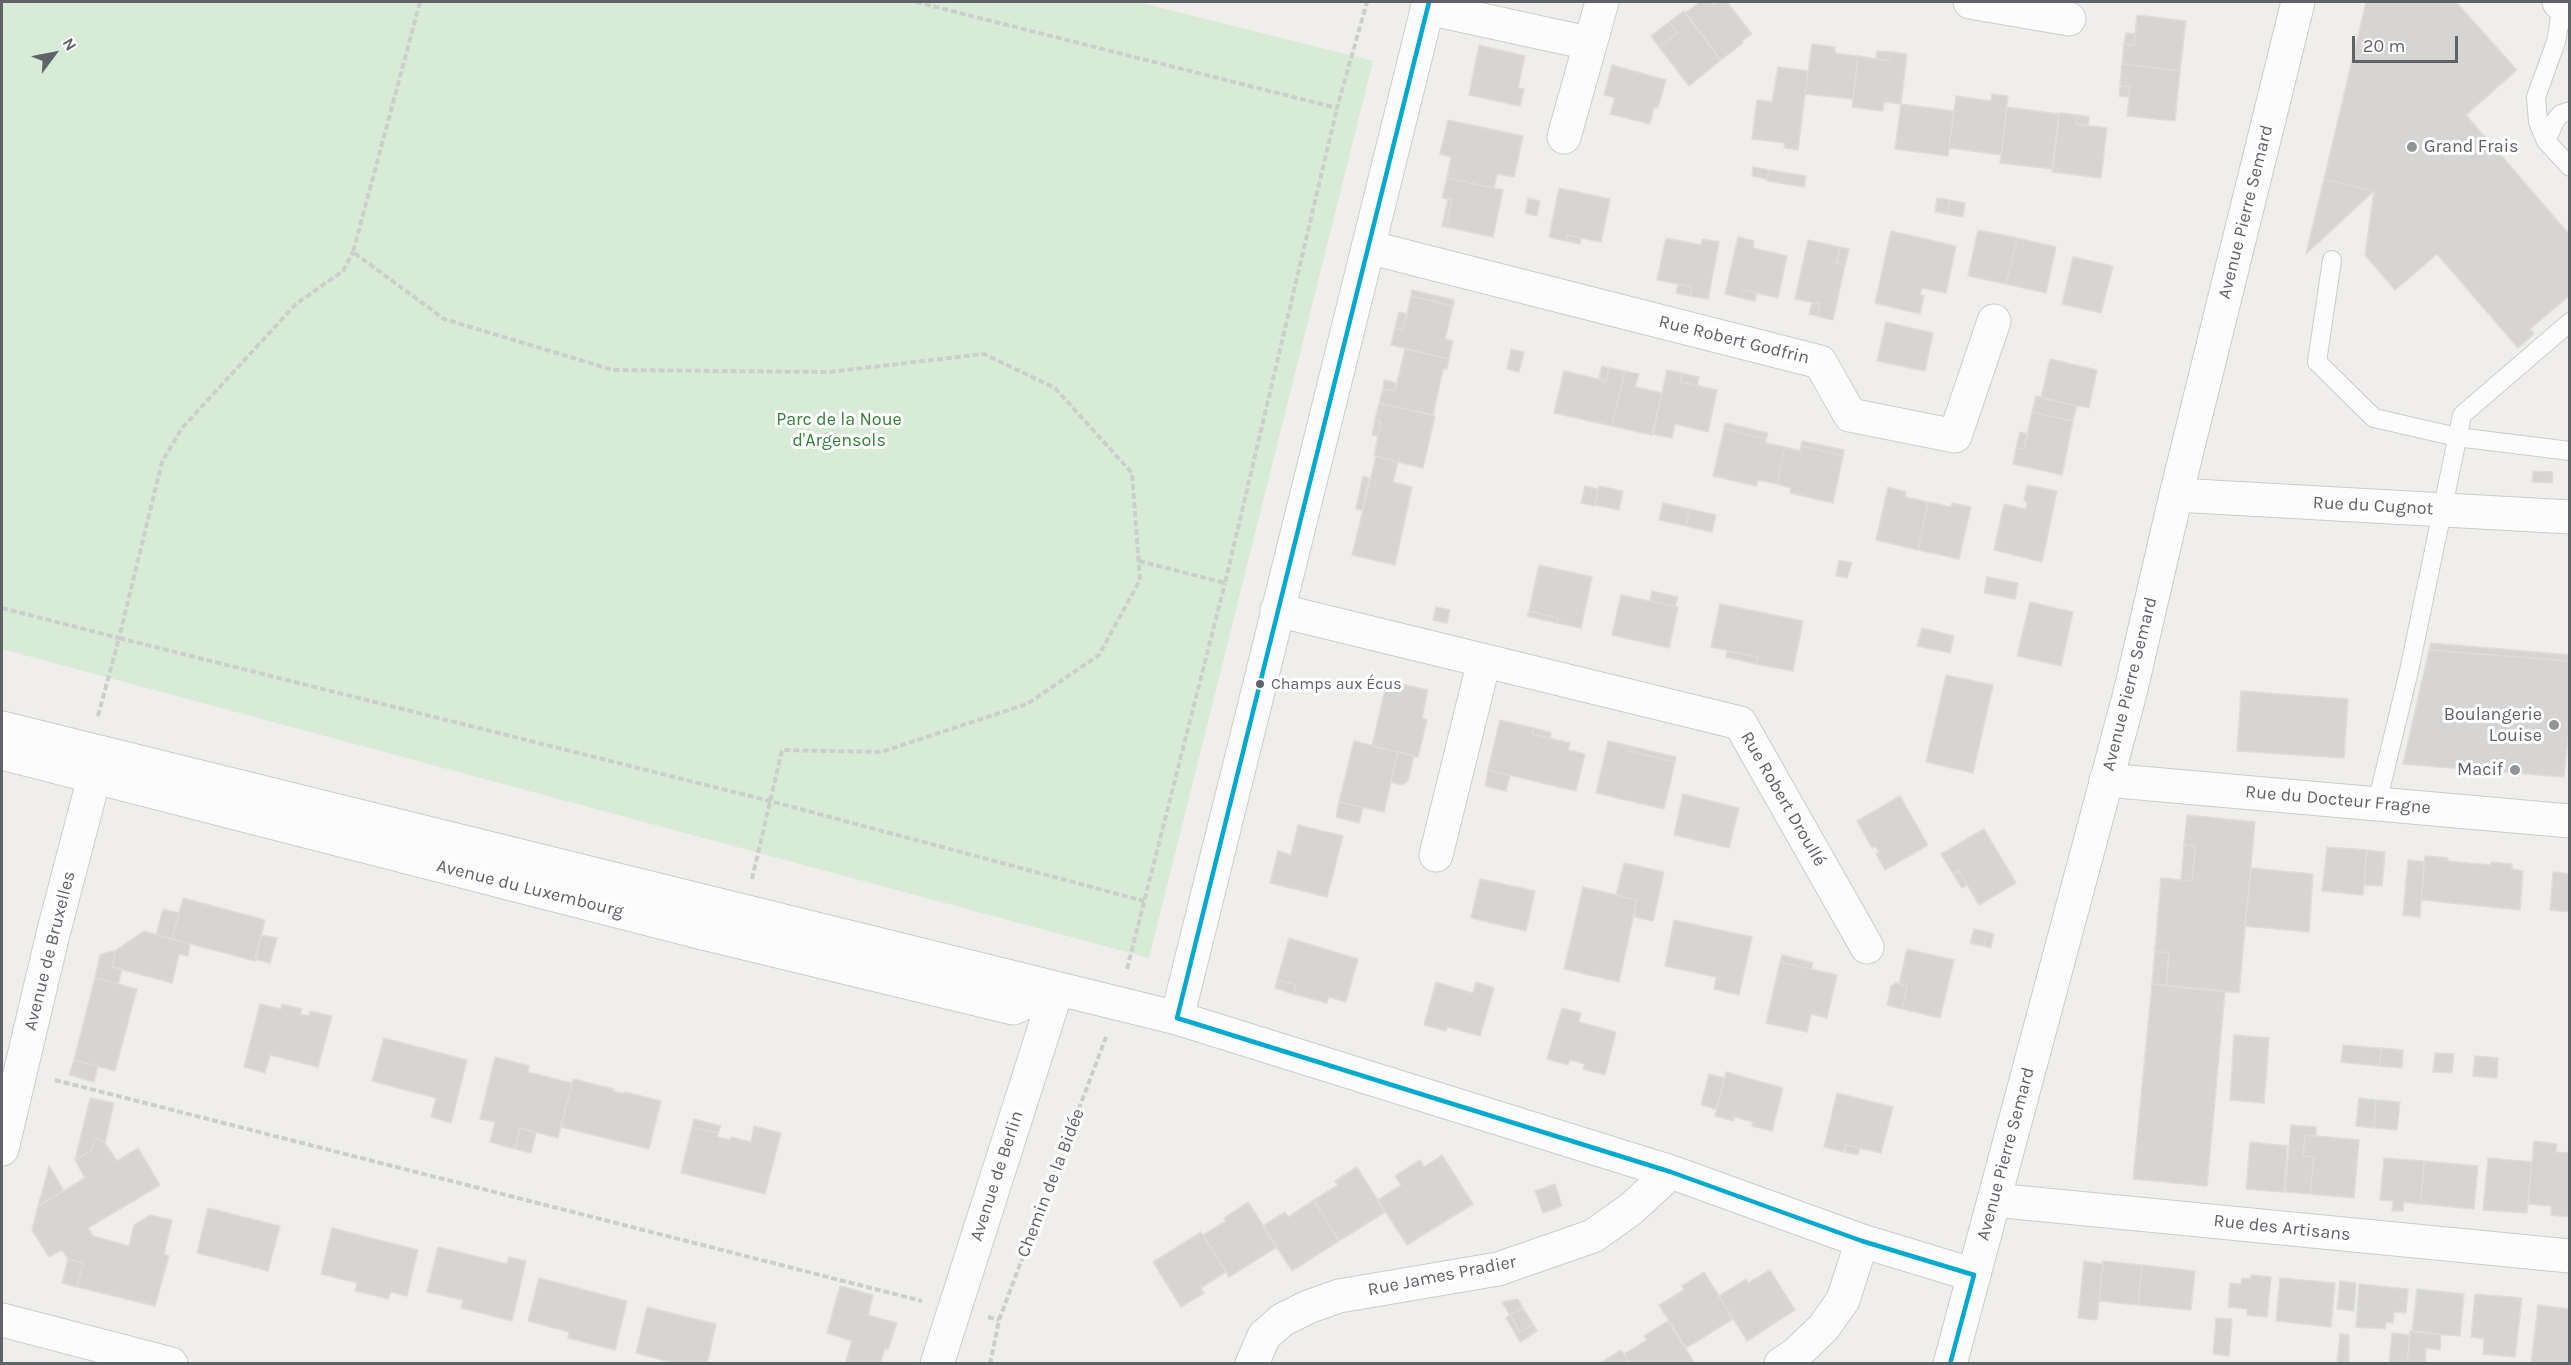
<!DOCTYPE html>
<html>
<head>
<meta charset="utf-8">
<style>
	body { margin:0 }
	#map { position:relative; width:2571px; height:1365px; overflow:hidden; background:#efeeea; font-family:Karla,sans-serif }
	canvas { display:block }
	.frame { position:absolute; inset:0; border:3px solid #5f6368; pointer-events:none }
	.north { position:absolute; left:24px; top:24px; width:60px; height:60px; -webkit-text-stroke:4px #fff; paint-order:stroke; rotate:58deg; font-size:16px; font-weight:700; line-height:24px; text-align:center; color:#5f6368 }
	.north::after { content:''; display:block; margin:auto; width:21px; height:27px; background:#5f6368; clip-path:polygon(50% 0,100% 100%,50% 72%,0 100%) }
	.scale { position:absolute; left:2352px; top:36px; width:106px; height:27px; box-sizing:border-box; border:3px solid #5f6368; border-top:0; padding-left:8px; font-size:18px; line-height:21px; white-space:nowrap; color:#5f6368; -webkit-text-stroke:4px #fff; paint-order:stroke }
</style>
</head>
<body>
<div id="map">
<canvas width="2571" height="1365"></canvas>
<div class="frame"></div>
<div class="north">N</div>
<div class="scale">20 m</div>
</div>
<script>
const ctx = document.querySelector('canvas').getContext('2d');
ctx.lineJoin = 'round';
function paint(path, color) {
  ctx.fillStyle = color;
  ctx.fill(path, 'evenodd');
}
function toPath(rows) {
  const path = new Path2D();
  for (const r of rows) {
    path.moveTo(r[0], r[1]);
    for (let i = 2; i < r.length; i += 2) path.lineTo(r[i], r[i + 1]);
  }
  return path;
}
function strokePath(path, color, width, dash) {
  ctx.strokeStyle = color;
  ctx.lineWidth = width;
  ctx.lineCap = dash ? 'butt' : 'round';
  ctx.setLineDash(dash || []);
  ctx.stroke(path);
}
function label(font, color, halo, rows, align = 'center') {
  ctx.font = font + ' Karla,sans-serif';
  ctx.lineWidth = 6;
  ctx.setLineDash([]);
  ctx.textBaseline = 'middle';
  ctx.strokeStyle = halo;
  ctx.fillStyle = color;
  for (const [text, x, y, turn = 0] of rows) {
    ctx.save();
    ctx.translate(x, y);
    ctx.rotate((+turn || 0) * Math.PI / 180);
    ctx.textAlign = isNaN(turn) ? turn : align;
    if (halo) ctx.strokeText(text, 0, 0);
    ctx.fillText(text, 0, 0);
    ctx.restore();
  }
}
const green = toPath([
	[2,2,1138,2,1373,61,1149,958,2,649]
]);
const building = toPath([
	[1700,2,1711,2,1714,5,1718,2,1727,2,1752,34,1742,41,1743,43,1721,60,1685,13,1700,2],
	[2366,2,2456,2,2517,70,2466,115,2570,235,2570,295,2530,329,2534,334,2518,348,2437,254,2395,290,2365,255,2374,191,2324,179,2366,2],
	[1684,11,1721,60,1689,86,1659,47,1678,33,1669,22,1684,11],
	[2137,15,2186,21,2180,71,2122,64,2124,44,2134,45,2137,15],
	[1669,22,1678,33,1659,47,1651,36,1669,22],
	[2126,33,2135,34,2134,45,2124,44,2126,33],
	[1812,44,1835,47,1835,53,1858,56,1853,99,1805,94,1812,44],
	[1479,45,1525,56,1518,88,1524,89,1520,106,1469,95,1479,45],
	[1877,51,1891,52,1890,61,1876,59,1877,51],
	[1891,52,1907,54,1901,104,1884,102,1883,111,1852,107,1858,56,1890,61,1891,52],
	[2122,64,2180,71,2175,121,2127,116,2130,87,2120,86,2122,64],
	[1612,65,1666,80,1658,108,1654,107,1650,124,1610,114,1615,98,1604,95,1612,65],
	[1778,67,1808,71,1798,150,1784,148,1785,143,1752,139,1757,100,1772,102,1778,67],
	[2120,86,2130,87,2129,97,2119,96,2120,86],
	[1992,94,2008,96,2001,155,1949,148,1956,96,1991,101,1992,94],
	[1901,104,1954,111,1948,156,1895,149,1901,104],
	[2007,107,2059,114,2053,169,2000,163,2007,107],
	[2059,113,2078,115,2076,124,2107,128,2101,178,2052,172,2059,113],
	[2078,115,2089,117,2088,126,2076,124,2078,115],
	[1448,120,1523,136,1514,177,1497,174,1494,188,1447,178,1451,157,1440,154,1448,120],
	[1753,167,1769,170,1767,179,1752,176,1753,167],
	[1769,170,1806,176,1804,187,1767,181,1769,170],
	[1447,178,1503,190,1493,237,1446,227,1452,200,1442,198,1447,178],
	[2324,179,2374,191,2306,254,2324,179],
	[1559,188,1610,199,1601,242,1567,235,1565,241,1549,237,1559,188],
	[1528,198,1540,201,1537,216,1525,213,1528,198],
	[1937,198,1950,200,1947,214,1935,212,1937,198],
	[1448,199,1452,200,1446,227,1442,226,1448,199],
	[1950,200,1965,203,1963,217,1947,214,1950,200],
	[1978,230,2017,238,2006,284,1968,276,1978,230],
	[1891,231,1956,246,1946,293,1922,288,1920,295,1924,296,1920,314,1875,303,1891,231],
	[1567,235,1581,238,1580,244,1565,241,1567,235],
	[1738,237,1754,241,1753,248,1787,256,1778,298,1743,290,1741,298,1725,294,1738,237],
	[1666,238,1701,245,1702,239,1719,242,1708,299,1690,296,1692,287,1657,280,1666,238],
	[2017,238,2056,247,2046,293,2006,284,2017,238],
	[1808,240,1840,247,1836,263,1845,265,1833,320,1817,316,1820,304,1795,299,1808,240],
	[1840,247,1849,249,1845,265,1836,263,1840,247],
	[2073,257,2113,266,2101,313,2062,304,2073,257],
	[1678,284,1692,287,1690,296,1676,293,1678,284],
	[1412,290,1454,300,1453,306,1411,296,1412,290],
	[1743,290,1757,293,1755,301,1741,298,1743,290],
	[1411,296,1453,306,1445,339,1453,341,1449,359,1391,345,1395,328,1403,330,1411,296],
	[1812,303,1820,304,1817,316,1809,314,1812,303],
	[1399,312,1407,314,1403,330,1395,328,1399,312],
	[1886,322,1933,333,1925,371,1877,361,1886,322],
	[1405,349,1449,359,1447,369,1443,369,1433,415,1379,403,1383,389,1395,391,1405,349],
	[1511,349,1524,352,1519,372,1507,369,1511,349],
	[2050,359,2097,370,2089,408,2041,398,2050,359],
	[1602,366,1609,368,1606,381,1599,379,1602,366],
	[1609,368,1625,371,1612,426,1554,413,1564,371,1606,381,1609,368],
	[1667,370,1682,373,1680,382,1717,390,1708,432,1675,424,1672,438,1653,434,1667,370],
	[1625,371,1639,374,1635,387,1662,393,1652,435,1612,426,1625,371],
	[1682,373,1699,377,1697,386,1680,382,1682,373],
	[1384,380,1396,383,1395,391,1383,389,1384,380],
	[2036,396,2077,406,2073,421,2032,412,2036,396],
	[1379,403,1435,416,1423,468,1374,456,1381,421,1375,420,1379,403],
	[2032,412,2073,421,2062,475,2013,464,2016,448,2024,449,2032,412],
	[1375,420,1381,421,1378,436,1372,435,1375,420],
	[1725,423,1768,433,1766,439,1724,429,1725,423],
	[1724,429,1766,439,1766,443,1785,447,1777,484,1758,480,1756,486,1713,476,1724,429],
	[2020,432,2028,434,2024,449,2016,448,2020,432],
	[1802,441,1844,450,1843,456,1801,446,1802,441],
	[1801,446,1843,456,1833,503,1790,493,1791,488,1777,484,1785,447,1800,451,1801,446],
	[1376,456,1398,462,1393,482,1412,487,1395,565,1352,555,1376,456],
	[2533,471,2553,472,2552,483,2532,482,2533,471],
	[1363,476,1369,478,1362,510,1356,509,1363,476],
	[2027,485,2057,491,2042,562,1994,550,2004,504,2026,509,2027,502,2024,501,2027,485],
	[1585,486,1598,489,1594,506,1581,503,1585,486],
	[1599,486,1623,491,1619,510,1595,505,1599,486],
	[1888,487,1906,492,1905,497,1928,502,1918,550,1876,540,1888,487],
	[1928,502,1951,507,1952,503,1971,507,1959,559,1918,550,1928,502],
	[1663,503,1690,509,1686,526,1659,520,1663,503],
	[1690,509,1716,515,1712,532,1686,526,1690,509],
	[1839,560,1852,563,1847,578,1836,576,1839,560],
	[1539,565,1592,577,1581,628,1557,623,1558,618,1529,611,1539,565],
	[1987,577,2018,583,2015,599,1984,593,1987,577],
	[1652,591,1678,597,1675,606,1650,601,1652,591],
	[1621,595,1678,607,1669,648,1612,635,1621,595],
	[2030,602,2073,612,2061,666,2017,656,2030,602],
	[1720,604,1803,621,1793,671,1756,664,1758,657,1711,647,1720,604],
	[1436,607,1450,610,1447,623,1433,620,1436,607],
	[1529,611,1558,618,1557,623,1527,616,1529,611],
	[1922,628,1954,636,1950,653,1917,646,1922,628],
	[2431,643,2570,655,2570,661,2429,650,2431,643],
	[2429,650,2570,661,2570,717,2564,777,2403,764,2429,650],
	[1727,651,1758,657,1756,664,1726,657,1727,651],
	[1946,675,1993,685,1973,773,1926,762,1946,675],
	[1387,681,1428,690,1422,718,1427,720,1418,757,1372,746,1387,681],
	[2241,691,2348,699,2344,758,2237,751,2241,691],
	[1500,720,1534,728,1532,734,1570,743,1568,750,1585,754,1576,791,1488,770,1500,720],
	[1534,728,1551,733,1550,738,1532,734,1534,728],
	[1354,741,1398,752,1384,812,1339,802,1354,741],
	[1608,741,1630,746,1629,751,1675,762,1664,809,1596,793,1608,741],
	[1630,746,1676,757,1675,762,1629,751,1630,746],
	[1398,752,1414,755,1408,781,1402,785,1391,782,1398,752],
	[1488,770,1510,775,1506,791,1485,786,1488,770],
	[1683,794,1739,808,1729,848,1674,835,1683,794],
	[1900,796,1928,845,1885,870,1876,854,1879,852,1875,846,1872,848,1857,821,1900,796],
	[1339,802,1363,807,1359,823,1336,817,1339,802],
	[2187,815,2255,822,2239,993,2166,986,2169,953,2155,951,2161,878,2192,881,2195,846,2184,845,2187,815],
	[1298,825,1343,836,1327,897,1270,883,1278,851,1291,855,1298,825],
	[1984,829,2016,883,1979,905,1959,871,1953,874,1941,854,1984,829],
	[2184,845,2195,846,2192,881,2181,880,2184,845],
	[2327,847,2367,850,2363,895,2322,891,2327,847],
	[2367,850,2385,852,2382,886,2364,885,2367,850],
	[2425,856,2448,858,2448,861,2490,865,2491,862,2512,864,2512,869,2523,871,2520,910,2421,900,2425,856],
	[2408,860,2424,862,2420,917,2403,915,2408,860],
	[1624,863,1664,872,1653,921,1634,917,1637,900,1616,895,1624,863],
	[2251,868,2313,874,2309,932,2245,926,2251,868],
	[1959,871,1967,885,1962,888,1953,874,1959,871],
	[2553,872,2570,874,2570,912,2550,910,2553,872],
	[1480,879,1535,891,1526,931,1471,918,1480,879],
	[1583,887,1637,900,1619,982,1564,969,1583,887],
	[183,898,265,920,255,961,172,939,183,898],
	[163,909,179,913,172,939,156,935,163,909],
	[1674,920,1752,937,1739,995,1714,989,1716,977,1665,966,1674,920],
	[1974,929,1987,932,1984,946,1970,943,1974,929],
	[144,931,190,944,188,956,179,954,172,983,112,967,115,951,144,931],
	[1987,932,1994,934,1991,948,1984,946,1987,932],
	[261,935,277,938,270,963,255,959,261,935],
	[1289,938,1358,959,1346,1002,1329,997,1327,1003,1293,994,1296,985,1277,980,1289,938],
	[1907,949,1954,960,1940,1018,1902,1009,1907,986,1899,984,1907,949],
	[111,951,115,952,112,967,122,969,118,984,95,978,100,955,111,951],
	[2155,951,2169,953,2166,986,2152,984,2155,951],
	[1782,955,1813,963,1811,969,1780,962,1782,955],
	[1780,962,1837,975,1827,1018,1811,1014,1807,1032,1766,1023,1780,962],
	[95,978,137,989,115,1071,74,1060,95,978],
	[1277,980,1296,985,1293,994,1275,988,1277,980],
	[1436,982,1473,993,1476,982,1494,988,1480,1036,1447,1027,1446,1031,1424,1025,1436,982],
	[1896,983,1907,986,1902,1009,1887,1005,1891,986,1896,983],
	[2152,984,2225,991,2207,1186,2133,1179,2152,984],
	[260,1004,281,1009,282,1004,302,1009,300,1014,309,1016,310,1011,332,1016,318,1067,270,1055,265,1073,244,1067,260,1004],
	[1562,1008,1581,1013,1579,1022,1616,1032,1605,1075,1583,1069,1585,1064,1570,1060,1568,1065,1547,1059,1562,1008],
	[2234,1035,2269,1038,2264,1103,2230,1100,2234,1035],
	[384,1038,467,1060,451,1123,431,1117,436,1098,372,1081,384,1038],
	[2343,1045,2381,1048,2380,1066,2341,1062,2343,1045],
	[2381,1048,2403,1050,2402,1068,2380,1066,2381,1048],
	[2435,1053,2454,1054,2452,1073,2433,1072,2435,1053],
	[2475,1056,2498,1058,2497,1078,2473,1076,2475,1056],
	[495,1057,529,1066,528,1072,572,1083,558,1138,520,1128,515,1149,490,1142,495,1122,480,1119,495,1057],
	[74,1060,98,1066,94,1082,69,1075,74,1060],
	[1726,1072,1783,1088,1772,1131,1752,1126,1753,1122,1734,1117,1734,1121,1715,1116,1726,1072],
	[1709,1074,1725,1078,1716,1109,1701,1105,1709,1074],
	[573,1079,614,1089,613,1091,624,1094,624,1092,661,1101,649,1149,561,1127,573,1079],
	[1837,1093,1893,1107,1881,1153,1846,1145,1844,1152,1824,1147,1837,1093],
	[90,1098,114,1103,105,1143,95,1138,91,1151,75,1160,90,1098],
	[2359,1098,2376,1100,2374,1128,2356,1126,2359,1098],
	[2376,1100,2400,1102,2397,1130,2374,1128,2376,1100],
	[694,1119,721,1126,718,1133,692,1127,694,1119],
	[2291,1125,2316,1127,2316,1136,2305,1135,2303,1156,2314,1157,2310,1194,2285,1192,2291,1125],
	[754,1126,781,1133,765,1194,681,1173,692,1127,718,1133,717,1137,731,1140,731,1137,751,1142,754,1126],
	[520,1128,536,1133,531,1153,515,1149,520,1128],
	[2305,1135,2359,1140,2354,1198,2310,1194,2314,1157,2303,1156,2305,1135],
	[95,1138,105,1143,117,1161,138,1148,160,1185,88,1228,93,1236,129,1246,134,1225,150,1215,172,1220,164,1254,169,1256,155,1306,77,1287,83,1263,68,1259,62,1250,49,1257,32,1230,38,1206,85,1178,75,1160,91,1151,95,1138],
	[2534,1141,2557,1144,2556,1152,2570,1153,2570,1217,2551,1215,2551,1206,2528,1204,2534,1141],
	[2250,1142,2287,1146,2284,1192,2246,1189,2250,1142],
	[1846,1145,1860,1148,1858,1155,1844,1152,1846,1145],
	[1442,1155,1473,1204,1407,1245,1378,1200,1401,1185,1395,1176,1420,1160,1424,1167,1442,1155],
	[2384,1158,2424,1161,2421,1204,2404,1202,2403,1211,2392,1211,2393,1201,2380,1200,2384,1158],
	[2488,1158,2532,1162,2527,1213,2483,1210,2488,1158],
	[2424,1161,2478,1166,2474,1209,2421,1204,2424,1161],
	[49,1166,64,1191,38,1206,44,1185,49,1166],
	[1357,1167,1385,1212,1339,1241,1314,1200,1338,1185,1335,1181,1357,1167],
	[1555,1184,1562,1206,1543,1213,1535,1191,1555,1184],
	[1314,1200,1339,1241,1292,1271,1263,1226,1285,1212,1288,1217,1314,1200],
	[1248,1202,1277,1247,1229,1277,1203,1235,1226,1221,1224,1218,1248,1202],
	[208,1208,280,1226,268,1271,197,1253,208,1208],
	[332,1228,418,1250,407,1296,391,1292,388,1299,373,1295,355,1291,357,1283,321,1274,332,1228],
	[1201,1232,1226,1272,1201,1288,1204,1293,1181,1307,1153,1262,1201,1232],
	[438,1247,507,1264,509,1257,526,1261,512,1321,461,1308,463,1300,427,1292,438,1247],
	[68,1259,83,1263,77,1287,62,1283,68,1259],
	[2084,1261,2103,1264,2097,1320,2078,1318,2084,1261],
	[2103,1261,2142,1265,2138,1305,2099,1301,2103,1261],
	[2142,1265,2195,1271,2191,1310,2138,1305,2142,1265],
	[1770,1270,1795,1310,1747,1341,1719,1296,1746,1279,1748,1283,1770,1270],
	[1704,1272,1733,1319,1686,1348,1659,1305,1684,1290,1682,1286,1704,1272],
	[2251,1275,2271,1277,2267,1317,2247,1315,2247,1309,2228,1307,2230,1283,2241,1284,2242,1278,2251,1279,2251,1275],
	[539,1278,627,1301,615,1350,568,1338,569,1332,528,1321,539,1278],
	[2280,1278,2335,1283,2331,1327,2276,1321,2280,1278],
	[2340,1281,2356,1283,2354,1311,2337,1309,2340,1281],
	[2359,1284,2408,1289,2406,1313,2394,1312,2393,1323,2386,1322,2385,1329,2356,1327,2359,1284],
	[840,1286,873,1295,868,1315,897,1323,888,1350,885,1349,880,1364,845,1364,852,1341,827,1333,840,1286],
	[2417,1289,2464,1294,2460,1336,2412,1332,2417,1289],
	[2475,1294,2522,1298,2515,1357,2483,1354,2484,1339,2471,1337,2475,1294],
	[1518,1299,1523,1308,1510,1315,1502,1302,1518,1299],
	[2538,1305,2570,1309,2570,1364,2531,1364,2538,1305],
	[647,1307,716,1324,707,1364,677,1364,636,1353,647,1307],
	[1523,1308,1533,1324,1520,1332,1510,1315,1523,1308],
	[1510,1315,1520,1332,1533,1324,1537,1331,1520,1342,1506,1318,1510,1315],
	[2216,1318,2232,1319,2229,1356,2213,1354,2216,1318],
	[1668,1321,1695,1364,1630,1364,1624,1354,1647,1340,1644,1336,1668,1321],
	[2410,1331,2441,1334,2440,1350,2426,1348,2425,1364,2407,1364,2410,1331],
	[2392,1333,2410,1335,2407,1364,2389,1364,2392,1333],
	[2340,1334,2349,1335,2349,1364,2337,1364,2340,1334],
	[1621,1350,1630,1364,1599,1364,1621,1350]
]);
const path = toPath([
	[420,2,353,252,444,319,613,370,829,372,984,354,1055,388,1132,473,1140,580,1099,655,1027,704,881,752,782,750,752,879],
	[916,2,1337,108,1367,2],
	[1139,561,1225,583,1337,108],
	[2,608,119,638,162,462,182,428,296,304,343,271,353,252],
	[98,716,119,638,770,801,1144,901],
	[1127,969,1225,583],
	[55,1080,922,1301],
	[988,1317,999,1320],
	[990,1364,999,1320,1106,1037]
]);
const lane = toPath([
	[2562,4,2556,42,2536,97,2538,122,2546,141,2555,121,2561,114,2570,111],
	[2546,141,2570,167],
	[2332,260,2317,362,2374,418,2457,437,2570,451],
	[2377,803,2409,671,2462,415,2570,322]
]);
const street = toPath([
	[1970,2,2069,19],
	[1427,8,1588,43],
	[1564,137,1602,2],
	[1368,247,1820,362,1850,415,1955,436,1994,321],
	[2176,495,2570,517],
	[1277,610,1740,723,1867,947],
	[2,728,1177,1018,1671,1172,1862,1241,1974,1275],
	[2,753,699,932,1013,1008,1057,989],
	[2106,780,2570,821],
	[1436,855,1484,661],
	[1177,1018,1429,2],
	[2,1149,53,934,100,755],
	[1994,1200,2570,1256],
	[2,1320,171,1364],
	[937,1364,1057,989],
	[1252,1364,1264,1336,1282,1320,1308,1307,1339,1296,1498,1269,1593,1236,1631,1209,1671,1172],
	[1781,1364,1795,1355,1824,1327,1843,1300,1862,1241]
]);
const secondary = toPath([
	[2559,2,2570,13],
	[1950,1364,2130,693,2176,495,2298,2]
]);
const bus1 = toPath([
	[1177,1018,1429,2],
	[1177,1018,1671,1172,1862,1241,1974,1275],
	[1950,1364,1974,1275]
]);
const markers = [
	[2412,147,6,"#919496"],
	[1260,684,5,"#5f6368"],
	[2554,725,6,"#919496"],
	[2515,770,6,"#919496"]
];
const busNames = [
	["Champs aux Écus",1271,684]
];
const poiNames = [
	["Grand Frais",2424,147,"left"],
	["Boulangerie",2542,715],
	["Louise",2542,736],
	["Macif",2503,770]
];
const streetNames = [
	["Avenue Pierre Semard",2246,212,-76],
	["Rue Robert Godfrin",1734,340,14],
	["Rue du Cugnot",2373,506,3],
	["Avenue Pierre Semard",2130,684,-76],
	["Rue Robert Droullé",1783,799,60],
	["Rue du Docteur Fragne",2338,800,5],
	["Avenue du Luxembourg",530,889,14],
	["Avenue de Bruxelles",50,951,-76],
	["Avenue Pierre Semard",2006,1154,-75],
	["Avenue de Berlin",997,1176,-72],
	["Chemin de la Bidée",1051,1183,-69],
	["Rue des Artisans",2282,1228,6],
	["Rue James Pradier",1442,1276,-11]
];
const parkNames = [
	["Parc de la Noue",839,420],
	["d'Argensols",839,441]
];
paint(green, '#d8ebd6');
paint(building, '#d6d5d3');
strokePath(building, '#deddd9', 1.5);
strokePath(lane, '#cbcccc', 20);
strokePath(street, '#cbcccc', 35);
strokePath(secondary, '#cacacb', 35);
strokePath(path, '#cacfcc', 4, [6, 3]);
strokePath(lane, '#fdfcfc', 18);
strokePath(street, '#fdfcfc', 33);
strokePath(secondary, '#fdfcfc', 33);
strokePath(bus1, '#00a9ce', 4.5);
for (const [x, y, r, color] of markers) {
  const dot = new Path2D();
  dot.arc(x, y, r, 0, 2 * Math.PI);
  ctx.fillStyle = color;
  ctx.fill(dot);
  strokePath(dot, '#fff', 2);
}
label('16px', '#5f6368', '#fff', busNames, 'left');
label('18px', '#5f6368', '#fff', poiNames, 'right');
label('18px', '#5f6368', '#fff', streetNames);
label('18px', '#348238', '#fff', parkNames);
</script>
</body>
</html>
